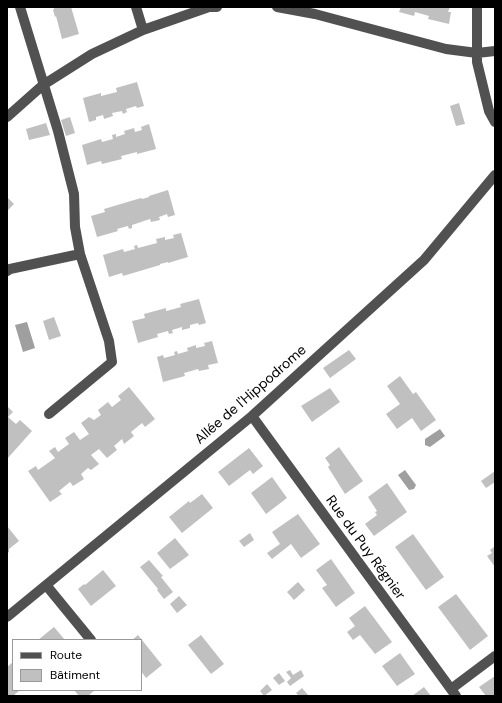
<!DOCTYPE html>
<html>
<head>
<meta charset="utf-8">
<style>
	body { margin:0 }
	#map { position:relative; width:502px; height:703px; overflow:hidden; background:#fff; font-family:"DM Sans",sans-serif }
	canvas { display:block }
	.frame { position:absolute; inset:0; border:8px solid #000; pointer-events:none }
	.legend { position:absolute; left:12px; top:639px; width:130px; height:52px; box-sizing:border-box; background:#fff; border:1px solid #999; margin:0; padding:5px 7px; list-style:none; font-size:12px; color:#000 }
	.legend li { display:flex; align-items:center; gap:8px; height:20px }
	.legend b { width:20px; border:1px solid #999 }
</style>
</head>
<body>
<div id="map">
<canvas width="502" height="703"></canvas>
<div class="frame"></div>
<ul class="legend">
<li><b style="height:5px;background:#515151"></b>Route</li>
<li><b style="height:11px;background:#c0c0c0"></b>Bâtiment</li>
</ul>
</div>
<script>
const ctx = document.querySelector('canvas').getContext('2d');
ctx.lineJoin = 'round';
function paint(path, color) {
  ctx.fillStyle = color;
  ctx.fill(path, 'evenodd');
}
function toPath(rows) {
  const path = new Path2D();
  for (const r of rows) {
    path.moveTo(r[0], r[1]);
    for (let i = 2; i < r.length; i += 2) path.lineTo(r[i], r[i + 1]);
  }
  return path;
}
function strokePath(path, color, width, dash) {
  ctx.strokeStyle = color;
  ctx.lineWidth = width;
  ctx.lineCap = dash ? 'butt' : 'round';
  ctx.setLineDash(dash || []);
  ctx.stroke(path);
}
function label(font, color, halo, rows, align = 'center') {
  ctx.font = font + ' "DM Sans",sans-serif';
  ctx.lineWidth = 3.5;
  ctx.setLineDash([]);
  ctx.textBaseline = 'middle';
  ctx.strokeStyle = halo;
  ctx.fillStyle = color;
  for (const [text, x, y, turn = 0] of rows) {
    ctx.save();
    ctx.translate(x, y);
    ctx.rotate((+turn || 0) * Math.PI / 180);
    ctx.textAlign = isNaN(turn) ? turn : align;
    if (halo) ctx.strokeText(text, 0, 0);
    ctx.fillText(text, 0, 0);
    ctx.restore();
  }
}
const water = toPath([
	[27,322,35,348,23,352,15,325],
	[440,429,445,436,430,447,425,445,425,439],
	[405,470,416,485,414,489,409,490,398,475]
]);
const building = toPath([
	[54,7,71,7,79,34,62,39,56,16,55,17,53,10,54,9],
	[401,7,450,7,448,12,451,12,449,24,428,19,429,16,415,12,414,16,399,12],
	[137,82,144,106,137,108,136,106,126,109,127,112,123,114,122,111,112,113,113,116,104,119,103,115,96,117,96,120,89,122,83,98,101,93,101,96,117,92,116,88],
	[459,103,465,124,456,126,450,106],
	[70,117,75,133,66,136,61,120],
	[46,123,50,135,29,140,26,129],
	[149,124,156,149,137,154,137,152,121,156,122,159,102,164,101,161,87,165,82,145,101,139,102,142,113,139,112,135,116,134,116,137,125,134,124,131,134,128,135,132,142,130,141,127],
	[168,190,175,215,168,217,167,214,159,217,160,220,151,222,150,219,132,225,132,228,129,229,128,226,117,229,118,231,97,237,91,216,105,212,104,209,141,198,142,199,149,197,149,196],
	[7,197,14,204,7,211],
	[181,233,188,257,168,263,168,262,160,264,160,265,123,276,122,273,109,277,103,255,123,249,124,252,135,249,134,246,137,245,138,248,157,243,156,239,165,237,165,240,174,238,173,235],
	[199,299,206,323,199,325,198,323,190,325,190,328,182,330,182,327,172,330,173,333,169,334,168,331,157,334,158,337,138,343,132,321,145,318,144,314,166,308,166,311,174,309,181,307,180,304],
	[54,317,61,336,49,340,43,321],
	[212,341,218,363,208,365,209,369,199,371,198,369,184,373,185,376,163,382,157,357,163,355,164,358,175,355,174,352,177,351,178,354,188,351,187,348,196,345,196,348,205,346,204,343],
	[349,350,356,359,330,378,323,368],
	[400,376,413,394,416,392,436,420,421,431,412,418,397,429,386,414,400,404,387,386],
	[129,387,155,419,145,427,142,423,131,432,134,436,124,444,122,439,114,446,117,450,107,458,99,449,91,455,99,464,91,470,88,468,81,474,84,479,73,486,70,482,59,491,62,494,50,502,28,471,36,466,38,470,55,458,49,451,55,447,58,452,69,444,65,438,74,432,80,440,89,434,81,423,89,417,94,420,101,415,98,410,108,402,112,407,121,400,118,396],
	[330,388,340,402,312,422,301,406],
	[7,406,13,412,8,417,16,424,20,420,32,431,7,459],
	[339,447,363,481,345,494,328,467,330,465,325,458],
	[249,448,263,466,253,474,250,470,229,486,218,472],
	[495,471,495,482,486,488,481,481],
	[272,477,287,498,266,514,251,493],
	[387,483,407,512,374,536,365,524,377,515,375,512,377,511,368,497],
	[202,494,213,508,182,533,169,517,189,501,190,503],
	[298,514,320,544,301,558,291,544,272,559,267,553,280,544,272,532],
	[7,526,19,541,9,549,9,552,7,553],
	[250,533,254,540,244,547,239,541],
	[413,534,444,577,426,590,395,547],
	[175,538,189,555,170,569,157,553],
	[495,546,495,567,487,556,492,553,490,550],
	[331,559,355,593,336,607,322,588,327,585,316,570],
	[149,560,163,576,161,577,173,592,164,599,157,590,158,589,140,567],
	[103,570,116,586,91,606,78,589,84,584,85,585],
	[298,582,305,590,294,600,287,592],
	[456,594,488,636,470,650,438,607],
	[179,596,187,605,177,613,170,604],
	[365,606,392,642,375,654,360,635,353,640,347,632,355,626,349,618],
	[54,627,65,640,38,640],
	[138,635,162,665,146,678,141,671,141,640,132,640],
	[201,635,224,664,211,674,188,645],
	[400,653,415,674,397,686,382,666],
	[13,662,13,690,20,690,13,696,7,696,7,667],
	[290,670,293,675,301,670,304,676,290,686,287,682,291,678,286,672],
	[279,673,285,681,279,685,273,678],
	[495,676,495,696,486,696,479,687],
	[267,684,272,690,264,696,260,691],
	[424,687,431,696,412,696],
	[302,688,308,695,306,696,299,696,296,693],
	[74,690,95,690,88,696,79,696]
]);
const minor = toPath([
	[136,7,143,30],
	[277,7,315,14,446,49,477,53,477,7],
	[495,51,477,53,477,62,489,111,495,122],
	[7,117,43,85,92,54,143,30,209,7,217,7],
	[7,271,10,269,80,254,75,227,74,194,58,131,20,7],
	[49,414,112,362,109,341,80,254],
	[252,416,456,696],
	[46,585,91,640],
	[7,617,252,416,424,260,495,175],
	[451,689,495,656]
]);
const streetNames = [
	["Allée de l'Hippodrome",251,395,-41],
	["Rue du Puy Régnier",365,548,54]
];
paint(water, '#9f9f9f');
paint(building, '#c0c0c0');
strokePath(minor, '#515151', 10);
label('14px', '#000', '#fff', streetNames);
</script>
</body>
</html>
